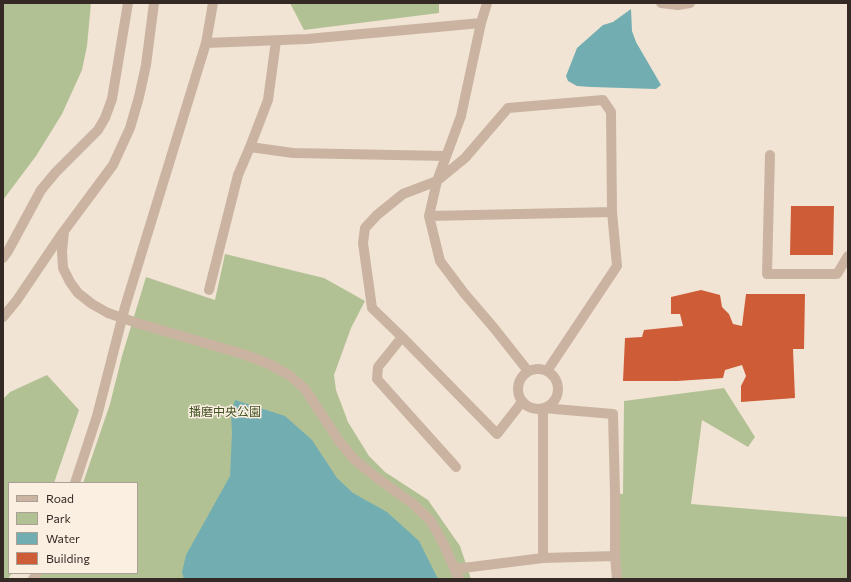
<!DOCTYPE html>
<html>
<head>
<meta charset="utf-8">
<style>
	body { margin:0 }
	#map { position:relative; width:851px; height:582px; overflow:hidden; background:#f2e4d5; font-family:Commissioner,sans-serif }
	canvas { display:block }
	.frame { position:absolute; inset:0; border:4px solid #342924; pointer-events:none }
	.legend { position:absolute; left:8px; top:482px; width:130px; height:92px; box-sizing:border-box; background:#faefe1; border:1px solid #aba095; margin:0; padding:5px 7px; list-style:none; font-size:12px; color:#342924 }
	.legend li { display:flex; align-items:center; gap:8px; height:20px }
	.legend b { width:20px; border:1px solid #aba095 }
</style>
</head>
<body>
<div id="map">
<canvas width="851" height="582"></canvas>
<div class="frame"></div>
<ul class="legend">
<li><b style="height:5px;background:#cab4a1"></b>Road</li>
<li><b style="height:11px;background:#b2c194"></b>Park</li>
<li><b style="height:11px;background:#72aeb1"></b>Water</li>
<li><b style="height:11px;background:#ce5c37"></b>Building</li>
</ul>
</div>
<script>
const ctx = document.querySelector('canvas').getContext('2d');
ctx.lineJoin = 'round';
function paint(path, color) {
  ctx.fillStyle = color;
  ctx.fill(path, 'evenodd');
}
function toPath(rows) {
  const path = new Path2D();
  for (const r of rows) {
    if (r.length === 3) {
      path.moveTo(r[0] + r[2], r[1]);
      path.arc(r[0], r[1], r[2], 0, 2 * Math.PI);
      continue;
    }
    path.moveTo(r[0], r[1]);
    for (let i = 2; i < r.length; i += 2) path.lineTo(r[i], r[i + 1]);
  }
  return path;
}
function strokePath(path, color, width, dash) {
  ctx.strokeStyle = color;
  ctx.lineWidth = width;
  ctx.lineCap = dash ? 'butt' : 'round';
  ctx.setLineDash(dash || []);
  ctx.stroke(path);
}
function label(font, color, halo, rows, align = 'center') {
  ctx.font = font + ' Commissioner,"Noto Sans JP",sans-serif';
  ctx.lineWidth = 3;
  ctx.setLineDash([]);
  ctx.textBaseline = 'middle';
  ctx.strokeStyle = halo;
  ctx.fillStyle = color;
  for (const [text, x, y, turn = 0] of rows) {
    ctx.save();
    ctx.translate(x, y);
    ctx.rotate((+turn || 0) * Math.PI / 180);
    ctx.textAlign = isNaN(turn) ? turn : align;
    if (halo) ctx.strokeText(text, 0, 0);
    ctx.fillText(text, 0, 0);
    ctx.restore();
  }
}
const green = toPath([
	[3,3,91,3,87,46,82,70,62,114,36,156,3,200],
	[290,3,439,3,439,13,304,30],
	[225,254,324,278,365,301,351,328,334,375,336,390,348,422,369,456,385,472,428,500,460,546,471,579,39,579,42,573,137,573,137,483,83,483,110,404,122,356,146,277,215,300],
	[47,375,79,410,54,483,9,483,9,573,12,573,8,579,3,579,3,399,10,392],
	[724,388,755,437,748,447,702,420,691,504,848,517,848,579,617,579,615,493,623,494,624,401]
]);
const water = toPath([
	[631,9,632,31,636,42,661,85,656,89,591,87,577,86,568,81,566,76,577,48,603,25,613,22],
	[235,400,285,416,312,440,337,478,353,493,387,512,419,541,438,579,184,579,182,572,186,555,230,476,232,433,231,414]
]);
const building = toPath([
	[791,206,834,206,833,255,790,255],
	[701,290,720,295,722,307,729,314,733,324,742,326,746,294,805,294,804,349,793,349,795,398,741,402,741,386,746,376,742,365,725,370,723,378,677,381,623,381,625,338,642,337,644,330,683,326,680,314,671,314,671,297]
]);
const minor = toPath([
	[487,3,481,23,461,116,437,181,429,216,440,261,464,293,494,328,528,371],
	[661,3,678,5,690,3],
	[206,43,307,39,481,23],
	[250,147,293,153,446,156],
	[770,155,767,274,837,274,848,256],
	[429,216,612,212,617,266,547,371],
	[3,258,8,251,41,190,56,172,98,130,105,118,112,99,128,3],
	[209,290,238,175,250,147,268,100,276,41],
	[108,313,92,304,78,293,70,282,63,268,62,252,64,231,113,165,130,128,139,97,146,65,154,3],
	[3,317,17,300,63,232],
	[140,324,246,355,269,364,289,375,305,389,339,441,355,460,377,478,412,503,431,521,444,545,459,579],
	[402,337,378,367,377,379,456,467],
	[538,389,20],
	[522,402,497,434,402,337,372,308,363,243,365,228,377,215,403,194,437,181,465,158,508,108,603,100,611,112,612,212],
	[75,483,97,416,125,307,206,43,213,3],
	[543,558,543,408,613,414,615,493,615,556],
	[455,569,543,558,615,556,617,579],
	[33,579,37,573]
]);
const minorBridge = toPath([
	[108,313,140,324]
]);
const parkNames = [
	["播磨中央公園",225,412]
];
paint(green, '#b2c194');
paint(water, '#72aeb1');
paint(building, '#ce5c37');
strokePath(minor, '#cab4a1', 10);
strokePath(minorBridge, '#cab4a1', 10);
label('12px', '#435326', '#faefe1', parkNames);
</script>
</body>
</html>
